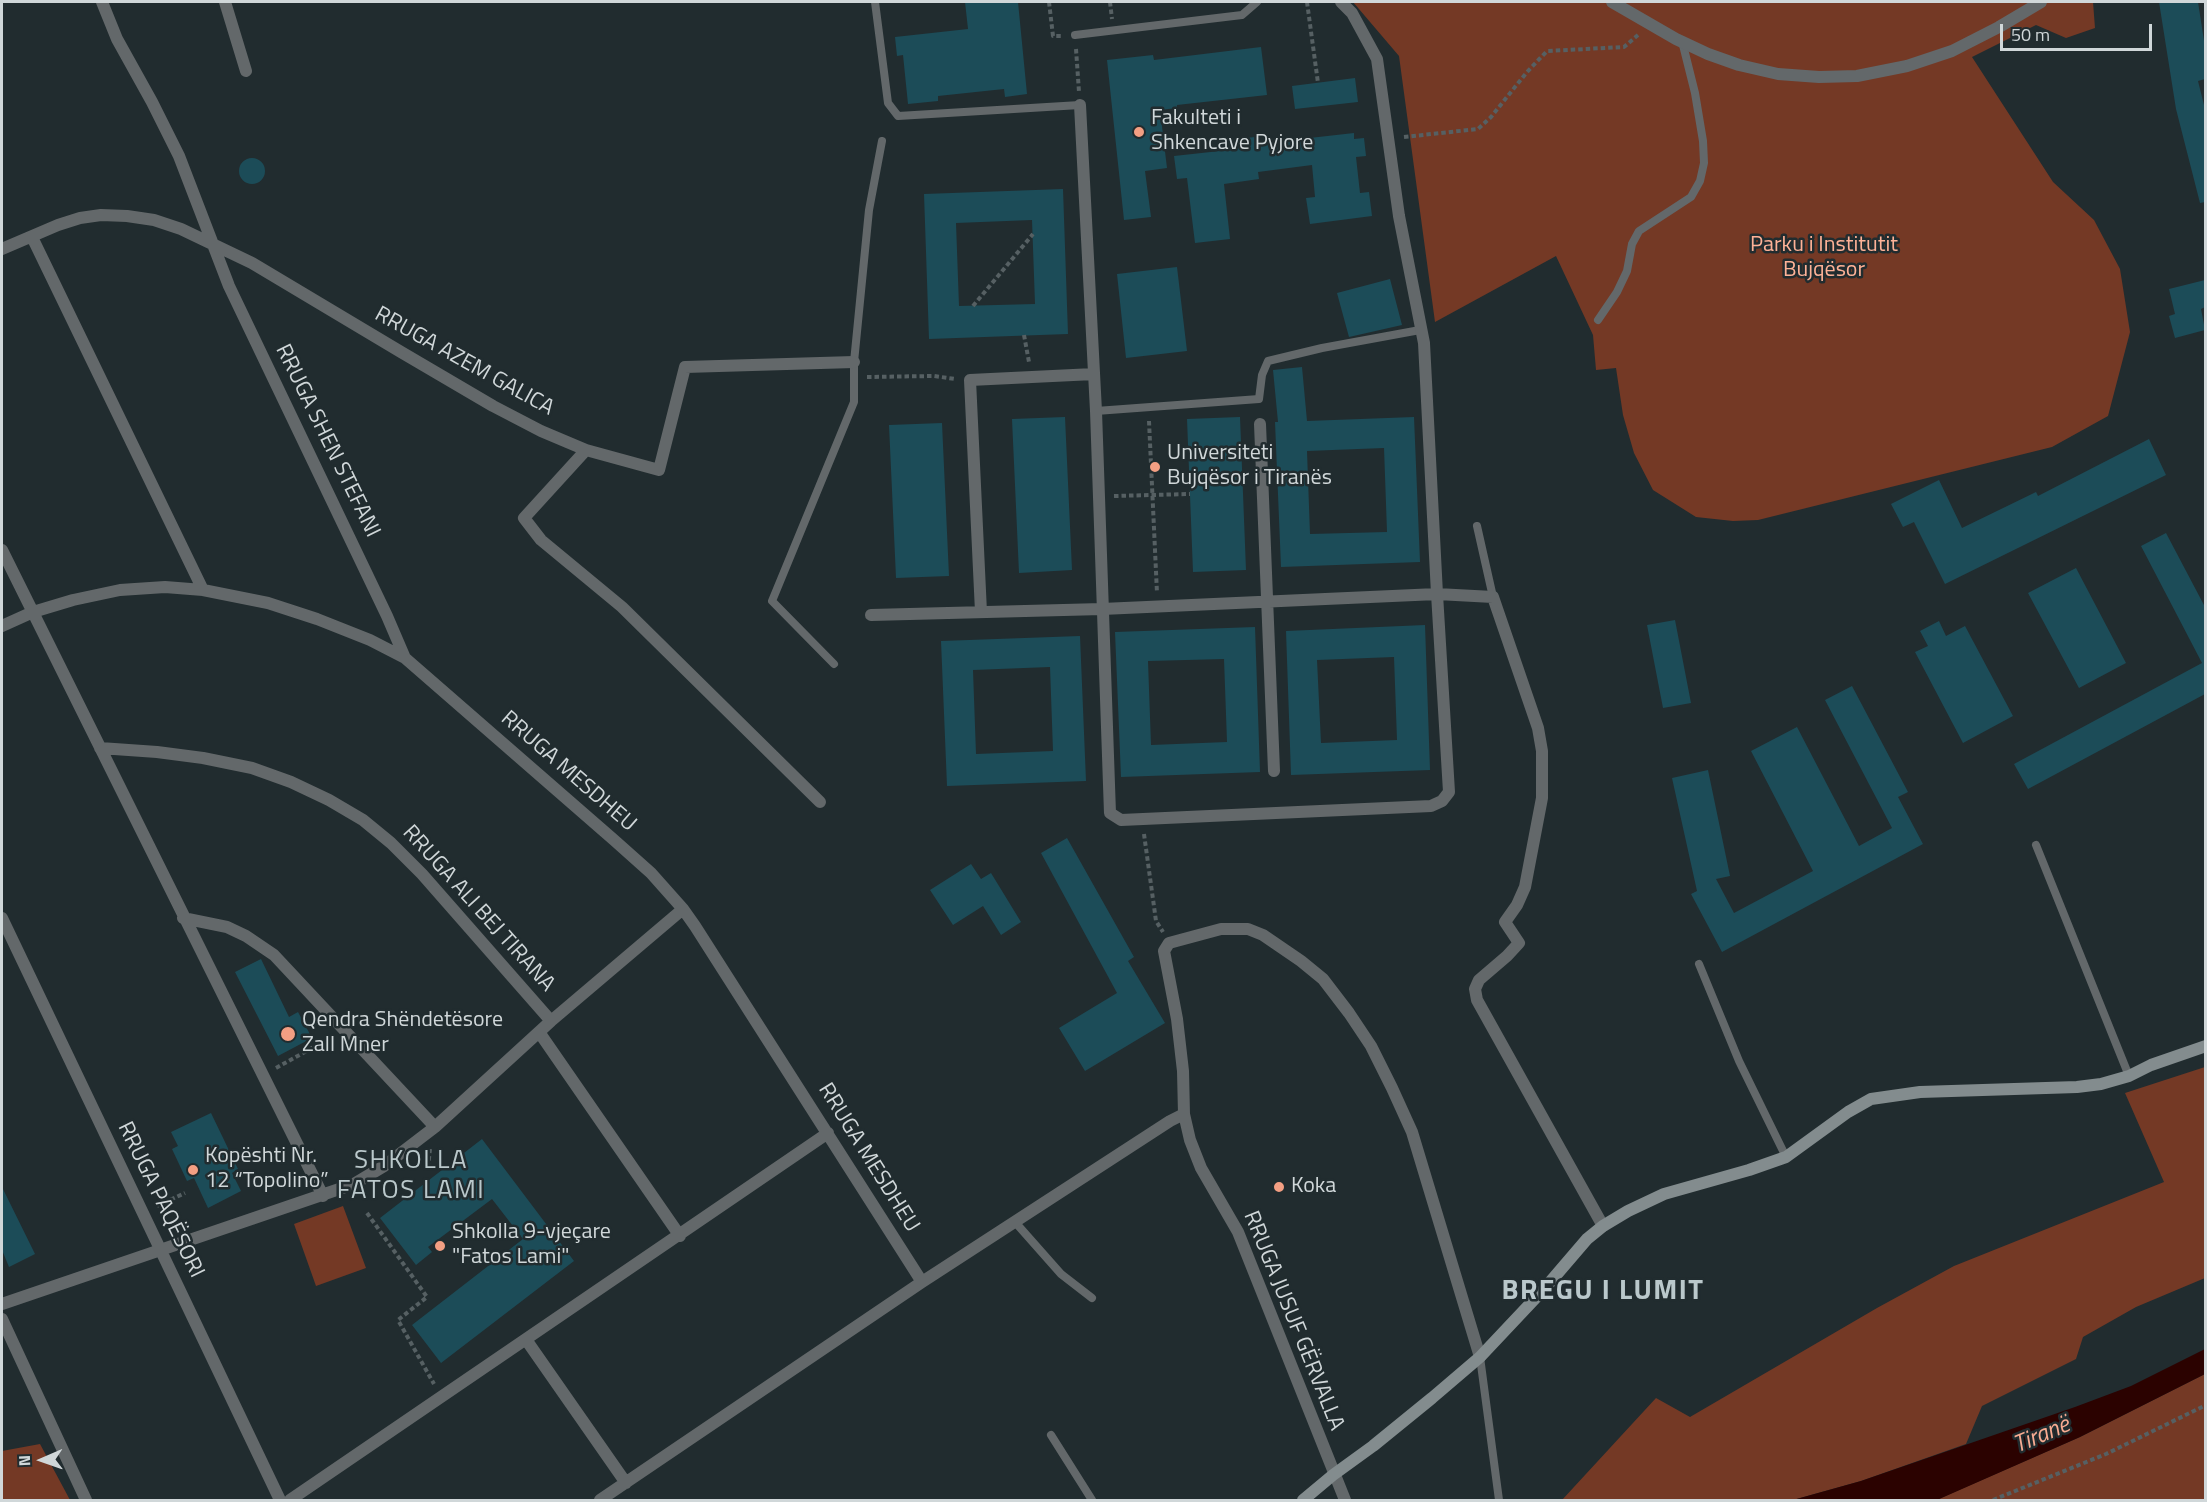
<!DOCTYPE html>
<html>
<head>
<meta charset="utf-8">
<style>
	body { margin:0 }
	#map { position:relative; width:2207px; height:1502px; overflow:hidden; background:#212c2f; font-family:"Titillium Web",sans-serif }
	canvas { display:block }
	.frame { position:absolute; inset:0; border:3px solid #d0d7d9; pointer-events:none }
	.north { position:absolute; left:12px; top:1430px; width:60px; height:60px; -webkit-text-stroke:4px #212c2f; paint-order:stroke; rotate:268deg; font-size:16px; font-weight:700; line-height:24px; text-align:center; color:#d0d7d9 }
	.north::after { content:''; display:block; margin:auto; width:21px; height:27px; background:#d0d7d9; clip-path:polygon(50% 0,100% 100%,50% 72%,0 100%) }
	.scale { position:absolute; left:2000px; top:24px; width:152px; height:27px; box-sizing:border-box; border:3px solid #d0d7d9; border-top:0; padding-left:8px; font-size:18px; line-height:21px; white-space:nowrap; color:#d0d7d9; -webkit-text-stroke:4px #212c2f; paint-order:stroke }
</style>
</head>
<body>
<div id="map">
<canvas width="2207" height="1502"></canvas>
<div class="frame"></div>
<div class="north">N</div>
<div class="scale">50 m</div>
</div>
<script>
const ctx = document.querySelector('canvas').getContext('2d');
ctx.lineJoin = 'round';
function paint(path, color) {
  ctx.fillStyle = color;
  ctx.fill(path, 'evenodd');
}
function toPath(rows) {
  const path = new Path2D();
  for (const r of rows) {
    if (r.length === 3) {
      path.moveTo(r[0] + r[2], r[1]);
      path.arc(r[0], r[1], r[2], 0, 2 * Math.PI);
      continue;
    }
    path.moveTo(r[0], r[1]);
    for (let i = 2; i < r.length; i += 2) path.lineTo(r[i], r[i + 1]);
  }
  return path;
}
function strokePath(path, color, width, dash) {
  ctx.strokeStyle = color;
  ctx.lineWidth = width;
  ctx.lineCap = dash ? 'butt' : 'round';
  ctx.setLineDash(dash || []);
  ctx.stroke(path);
}
function label(font, color, halo, rows, align = 'center') {
  ctx.font = font + ' "Titillium Web",sans-serif';
  ctx.lineWidth = 5;
  ctx.setLineDash([]);
  ctx.textBaseline = 'middle';
  ctx.strokeStyle = halo;
  ctx.fillStyle = color;
  for (const [text, x, y, turn = 0] of rows) {
    ctx.save();
    ctx.translate(x, y);
    ctx.rotate((+turn || 0) * Math.PI / 180);
    ctx.textAlign = isNaN(turn) ? turn : align;
    if (halo) ctx.strokeText(text, 0, 0);
    ctx.fillText(text, 0, 0);
    ctx.restore();
  }
}
const green = toPath([
	[1353,2,2093,2,2095,28,2066,38,2036,25,1972,57,2053,182,2094,220,2120,269,2130,332,2108,416,2052,447,1758,520,1733,521,1696,517,1653,490,1634,453,1623,415,1616,368,1596,370,1593,335,1556,256,1435,322,1399,56],
	[2205,1067,2205,1278,2136,1307,2083,1337,2076,1359,1982,1406,1966,1444,1861,1481,1793,1500,1562,1500,1656,1398,1690,1417,1877,1308,1954,1266,2164,1182,2125,1093],
	[343,1206,366,1268,316,1286,294,1224],
	[2205,1374,2205,1500,1936,1500,2080,1437],
	[40,1444,70,1500,2,1500,2,1451]
]);
const water = toPath([
	[2205,1349,2205,1374,2080,1437,1937,1500,1793,1500,1861,1481,2075,1407,2131,1386]
]);
const building = toPath([
	[965,2,1018,2,1027,94,1005,97,1004,89,938,96,938,101,908,104,903,55,897,56,895,37,968,29],
	[2159,2,2198,2,2205,47,2205,79,2198,81,2205,109,2205,202,2200,203,2176,109],
	[1261,47,1267,95,1177,105,1177,108,1160,110,1167,168,1145,171,1151,217,1124,220,1107,60,1153,55,1154,60],
	[1355,78,1358,102,1295,109,1292,86],
	[1354,133,1354,139,1364,138,1366,156,1356,157,1360,193,1369,192,1372,216,1310,224,1306,198,1315,197,1312,165,1258,172,1259,179,1224,184,1230,239,1195,243,1187,178,1177,179,1174,156,1238,149,1237,139,1255,137,1256,144],
	[252,171,13],
	[1063,189,1068,334,929,339,924,194],
	[1032,220,1035,304,959,306,956,223],
	[1177,267,1187,351,1126,358,1117,274],
	[1390,279,1402,325,1349,337,1337,293],
	[2205,280,2205,307,2201,309,2205,330,2175,338,2169,316,2175,314,2169,289],
	[1302,367,1307,421,1414,417,1420,562,1281,567,1275,422,1278,422,1273,370],
	[1384,448,1387,532,1310,534,1307,451],
	[1065,417,1072,570,1019,573,1012,419],
	[1240,417,1246,570,1193,572,1187,419],
	[942,423,949,576,896,578,889,425],
	[2149,439,2166,475,1945,584,1914,522,1903,527,1891,504,1939,480,1962,528,2036,492,2038,496],
	[2166,533,2205,607,2205,694,2028,789,2014,764,2202,663,2141,546],
	[2076,568,2126,663,2079,688,2028,593],
	[1675,620,1691,703,1663,708,1647,625],
	[1939,621,1946,636,1965,626,2013,716,1963,743,1915,652,1928,646,1920,631],
	[1425,625,1430,770,1291,775,1286,631],
	[1394,657,1397,740,1321,743,1317,660],
	[1255,627,1260,772,1121,777,1115,632],
	[1224,659,1227,742,1151,745,1148,661],
	[1080,636,1086,781,947,786,941,641],
	[1050,667,1053,751,976,754,973,670],
	[1852,686,1908,792,1898,797,1923,844,1722,952,1691,894,1697,891,1672,778,1708,770,1730,876,1716,879,1734,913,1813,871,1751,751,1797,727,1859,846,1892,828,1825,700],
	[1067,838,1134,957,1128,961,1165,1023,1085,1071,1059,1028,1117,993,1041,853],
	[971,864,981,879,991,873,1021,922,1001,935,983,906,953,925,930,890],
	[261,959,289,1017,298,1012,312,1038,278,1056,235,972],
	[211,1113,238,1169,232,1173,241,1191,208,1208,194,1178,187,1181,172,1149,178,1146,171,1132],
	[482,1139,574,1261,441,1363,412,1325,523,1239,492,1199,428,1247,432,1252,416,1265,380,1218],
	[2,1187,35,1254,9,1267,2,1250]
]);
const path = toPath([
	[1049,2,1053,36,1063,36],
	[1110,2,1112,19],
	[1307,2,1318,83],
	[1076,49,1079,92],
	[1404,137,1478,129,1491,117,1527,72,1547,51,1624,47,1638,35],
	[973,306,1033,234],
	[1024,335,1029,362],
	[867,377,934,376,955,379],
	[1149,421,1157,593],
	[1114,496,1190,494],
	[1144,834,1156,921,1163,932],
	[276,1068,330,1038],
	[428,1168,430,1149],
	[157,1206,185,1193],
	[367,1213,427,1297,398,1320,434,1384],
	[1993,1500,2106,1454,2206,1405]
]);
const lane = toPath([
	[875,2,888,103,898,116,1080,105],
	[1075,35,1242,15,1257,2],
	[1598,320,1617,292,1627,271,1632,244,1639,231,1691,197,1700,181,1704,163,1703,141,1695,93,1682,41],
	[1096,411,1259,399,1262,375,1268,361,1322,348,1420,330],
	[1477,526,1493,597],
	[834,664,772,601,854,402,854,362,869,210,882,141],
	[2036,845,2129,1076],
	[1699,964,1739,1061,1786,1157],
	[1015,1222,1061,1274,1092,1298],
	[1480,1357,1499,1500],
	[1051,1435,1092,1500]
]);
const street = toPath([
	[102,2,117,39,152,102,179,156,229,286,387,616,405,658],
	[225,2,246,71],
	[1612,2,1676,39,1708,54,1739,65,1778,74,1819,77,1857,76,1907,66,1952,51,1999,27,2041,2],
	[1080,105,1096,411,1110,813,1121,820,1431,806,1442,801,1449,792,1437,594,1424,343,1399,216,1377,59,1352,13,1341,2],
	[32,237,203,590],
	[2,249,58,225,80,218,101,215,127,216,154,220,181,229,252,263,401,352,493,406,541,431,586,450,659,470,685,367,854,362],
	[1260,424,1274,771],
	[586,450,524,518,541,540,622,607,820,802],
	[2,550,323,1196],
	[981,612,970,380,1094,374],
	[871,615,1102,609,1437,594,1493,597,1538,728,1542,751,1542,798,1525,887,1517,905,1505,922,1519,943,1507,956,1479,980,1475,989,1477,1000,1603,1226],
	[2,626,33,612,73,600,120,590,165,587,203,590,268,603,317,619,370,640,405,658,614,840,651,873,683,909,695,926,922,1282],
	[100,748,157,752,203,758,252,768,291,782,329,800,363,820,391,843,422,874,551,1021],
	[2,918,280,1500],
	[183,918,227,927,246,936,274,955,435,1127],
	[539,1032,680,1236],
	[2,1304,354,1184,384,1166,435,1127,551,1021,683,909],
	[2,1319,86,1500],
	[527,1341,626,1483],
	[290,1500,828,1133],
	[600,1500,922,1282,1170,1121,1184,1114],
	[1345,1500,1238,1232,1201,1168,1190,1140,1184,1114,1183,1071,1177,1019,1164,951,1169,943,1221,929,1248,929,1263,935,1301,961,1323,979,1349,1013,1371,1046,1392,1088,1412,1132,1480,1357]
]);
const secondary = toPath([
	[1303,1500,1333,1475,1373,1446,1432,1398,1480,1357,1545,1288,1587,1239,1603,1226,1628,1211,1664,1194,1749,1170,1786,1157,1848,1112,1871,1099,1920,1092,2077,1087,2101,1084,2129,1076,2151,1065,2206,1046]
]);
const markers = [
	[1139,132,6,"#f39f83"],
	[1155,467,6,"#f39f83"],
	[288,1034,8,"#f39f83"],
	[193,1170,6,"#f39f83"],
	[1279,1187,6,"#f39f83"],
	[440,1246,6,"#f39f83"]
];
const poiNames = [
	["Fakulteti i",1151,119],
	["Shkencave Pyjore",1151,144],
	["Universiteti",1167,454],
	["Bujqësor i Tiranës",1167,479],
	["Qendra Shëndetësore",302,1021],
	["Zall Mner",302,1046],
	["Kopështi Nr.",205,1157],
	["12 “Topolino”",205,1182],
	["Koka",1291,1187],
	["Shkolla 9-vjeçare",452,1233],
	["\"Fatos Lami\"",452,1258]
];
const parkNames = [
	["Parku i Institutit",1824,246],
	["Bujqësor",1824,271]
];
const streetNames = [
	["RRUGA AZEM GALICA",464,362,29],
	["RRUGA SHEN STEFANI",327,441,64],
	["RRUGA MESDHEU",568,772,41],
	["RRUGA ALI BEJ TIRANA",478,909,48],
	["RRUGA MESDHEU",868,1158,58],
	["RRUGA PAQËSORI",160,1200,64],
	["RRUGA JUSUF GËRVALLA",1293,1321,68]
];
const waterNames = [
	["Tiranë",2042,1436,-23]
];
const quarterNames = [
	["SHKOLLA",411,1162],
	["FATOS LAMI",411,1192]
];
const districtNames = [
	["BREGU I LUMIT",1603,1292]
];
paint(green, '#743925');
paint(water, '#2b0200');
paint(building, '#1c4c58');
strokePath(path, '#566063', 4, [4.5, 3]);
strokePath(lane, '#63686a', 8);
strokePath(street, '#63686a', 12);
strokePath(secondary, '#838c8e', 12);
for (const [x, y, r, color] of markers) {
  const dot = new Path2D();
  dot.arc(x, y, r, 0, 2 * Math.PI);
  ctx.fillStyle = color;
  ctx.fill(dot);
  strokePath(dot, '#212c2f', 2);
}
label('22px', '#d0d7d9', '#212c2f', poiNames, 'left');
label('22px', '#feb297', '#212c2f', parkNames);
label('22px', '#d0d7d9', '#212c2f', streetNames);
label('italic 24px', '#f8ac92', '#212c2f', waterNames);
ctx.letterSpacing = '1.5px';
label('26px', '#bac8cb', '#212c2f', quarterNames);
ctx.letterSpacing = '0px';
ctx.letterSpacing = '1.5px';
label('bold 28px', '#bac8cb', '#212c2f', districtNames);
ctx.letterSpacing = '0px';
</script>
</body>
</html>
